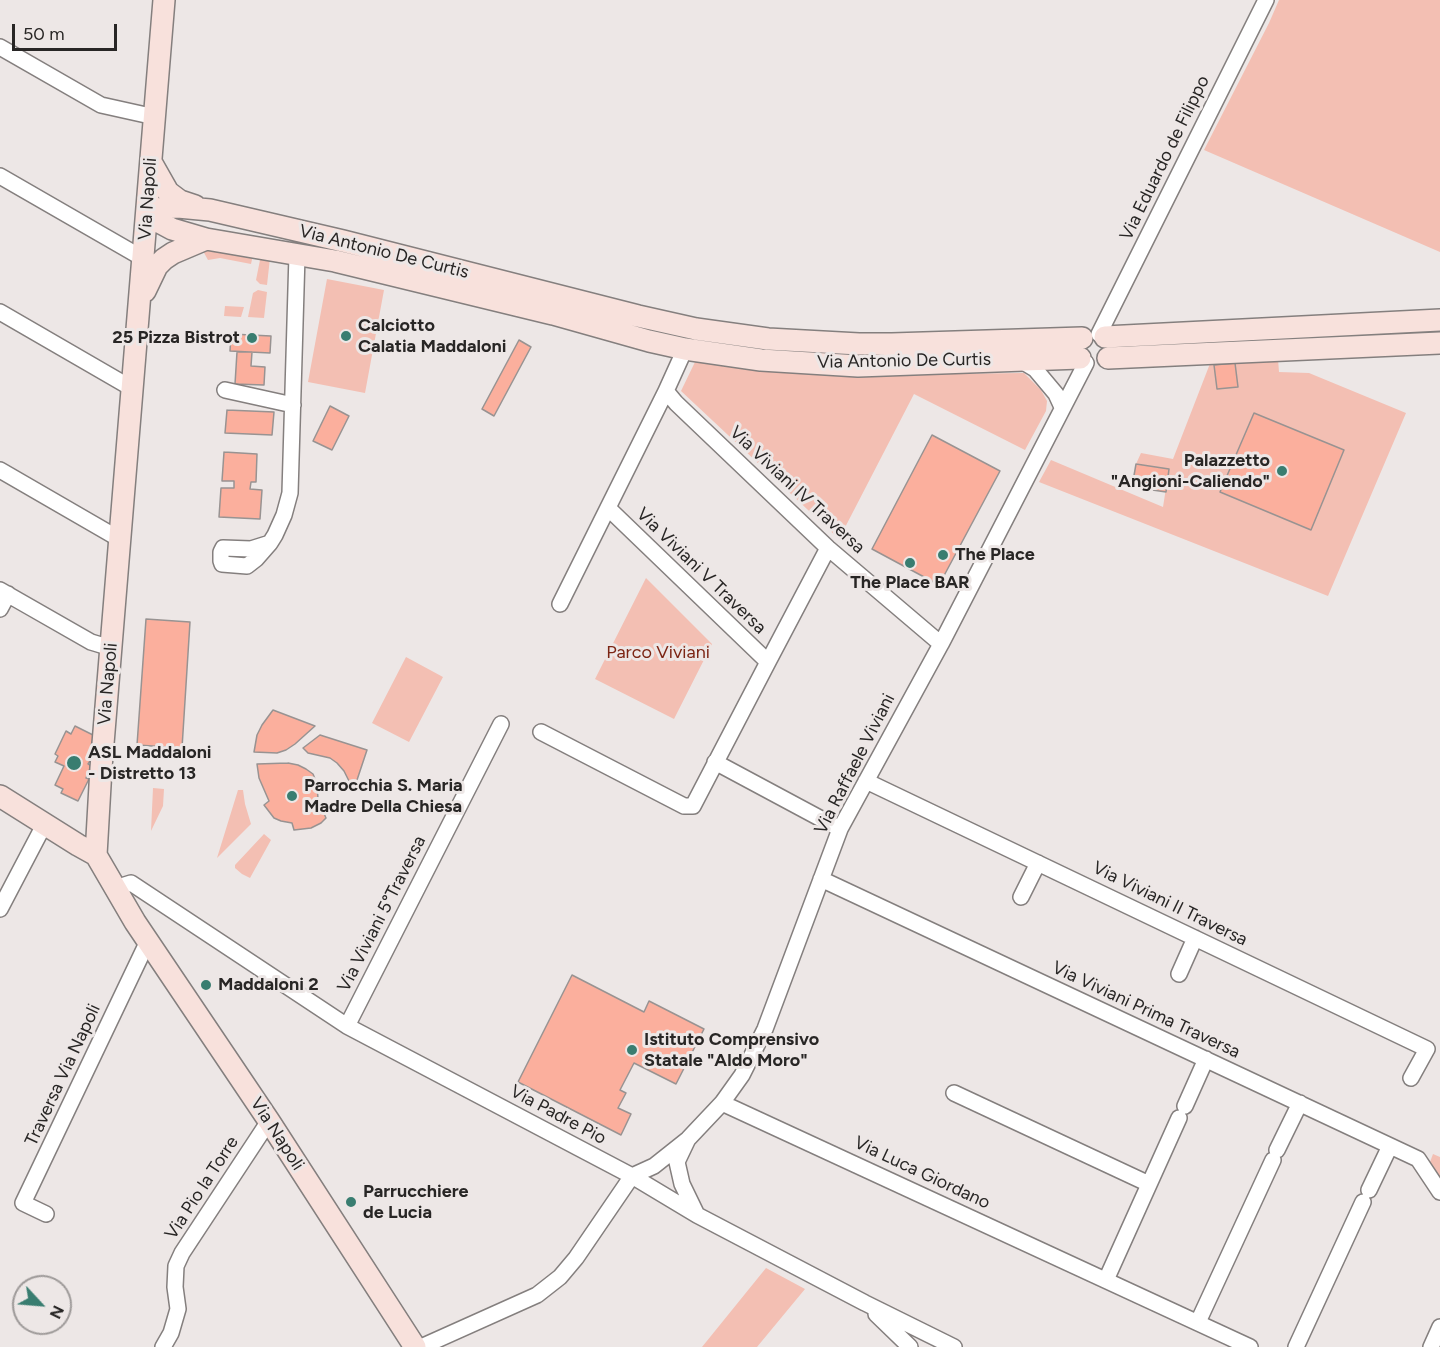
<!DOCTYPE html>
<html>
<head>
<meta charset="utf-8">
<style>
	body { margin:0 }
	#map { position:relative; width:1440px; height:1347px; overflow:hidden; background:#ede7e6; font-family:Figtree,sans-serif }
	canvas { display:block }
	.north { position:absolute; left:12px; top:1275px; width:60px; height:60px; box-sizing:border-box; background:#ede7e6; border:2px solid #9e9a99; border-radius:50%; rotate:116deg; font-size:16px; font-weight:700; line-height:24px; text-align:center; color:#282625 }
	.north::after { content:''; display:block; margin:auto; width:21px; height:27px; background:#397d70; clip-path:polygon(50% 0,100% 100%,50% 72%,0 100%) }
	.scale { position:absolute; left:12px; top:24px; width:105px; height:27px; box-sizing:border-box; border:3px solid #282625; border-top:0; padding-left:8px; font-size:18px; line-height:21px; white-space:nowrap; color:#282625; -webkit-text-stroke:4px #ede7e6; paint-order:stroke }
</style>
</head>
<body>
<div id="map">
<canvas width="1440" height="1347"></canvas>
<div class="north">N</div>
<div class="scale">50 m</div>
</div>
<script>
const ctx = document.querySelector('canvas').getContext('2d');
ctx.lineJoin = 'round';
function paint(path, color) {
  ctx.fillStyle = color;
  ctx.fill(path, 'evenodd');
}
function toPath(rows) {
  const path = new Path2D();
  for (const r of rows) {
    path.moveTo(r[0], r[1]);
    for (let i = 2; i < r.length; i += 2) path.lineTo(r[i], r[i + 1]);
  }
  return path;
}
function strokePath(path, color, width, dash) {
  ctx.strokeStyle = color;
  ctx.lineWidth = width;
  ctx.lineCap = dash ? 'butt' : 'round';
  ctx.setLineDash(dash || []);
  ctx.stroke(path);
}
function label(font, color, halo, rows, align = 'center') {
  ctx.font = font + ' Figtree,sans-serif';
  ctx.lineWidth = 6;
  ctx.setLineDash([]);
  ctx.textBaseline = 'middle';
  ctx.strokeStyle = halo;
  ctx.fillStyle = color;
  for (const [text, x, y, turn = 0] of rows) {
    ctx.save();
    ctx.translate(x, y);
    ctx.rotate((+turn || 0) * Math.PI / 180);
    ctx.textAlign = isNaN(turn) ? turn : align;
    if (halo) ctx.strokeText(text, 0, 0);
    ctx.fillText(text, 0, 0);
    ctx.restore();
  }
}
const green = toPath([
	[1279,0,1440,0,1440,252,1204,150,1269,23],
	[217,249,253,255,251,264,220,258,208,260,203,251],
	[261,255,270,258,267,285,260,284,256,280],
	[327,279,384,290,365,393,308,382],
	[258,290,267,292,264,318,248,317,253,293],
	[225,306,244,307,241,317,224,316],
	[1278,359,1279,372,1309,373,1406,413,1328,596,1039,482,1051,460,1163,507,1169,469,1136,464,1141,453,1173,459,1211,361],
	[695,362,743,368,862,375,1024,373,1041,390,1047,401,1046,411,1025,450,914,394,839,539,681,391],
	[646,578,712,644,674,719,595,679],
	[406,657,443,677,409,742,372,723],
	[153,788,164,789,163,806,151,831],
	[238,790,243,790,245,804,251,824,217,858],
	[264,834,271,840,250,878,242,874,235,868,235,865],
	[1433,1154,1440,1157,1440,1177,1430,1162],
	[766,1268,805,1289,757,1347,702,1347]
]);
const building = toPath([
	[231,334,271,336,270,353,230,351,231,334],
	[519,340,531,347,494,416,482,409,519,340],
	[237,352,252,352,251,366,265,367,264,385,235,384,237,352],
	[1235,363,1238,387,1217,389,1214,365,1235,363],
	[330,406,349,416,332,450,313,441,330,406],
	[227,410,274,412,272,435,225,433,227,410],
	[1254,413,1344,450,1311,530,1220,492,1254,413],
	[932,435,1000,471,939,585,872,549,932,435],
	[224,452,257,454,256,482,251,482,250,489,262,490,260,519,219,517,221,488,234,488,234,481,222,481,224,452],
	[1136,464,1169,469,1166,492,1132,487,1136,464],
	[146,619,190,622,182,748,137,745,146,619],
	[273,710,315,726,295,744,286,750,277,753,254,752,257,735,262,725,273,710],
	[75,726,95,736,91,745,94,747,90,757,92,758,88,764,91,766,86,778,89,779,78,801,61,793,63,789,55,785,64,766,55,762,58,756,55,754,66,731,71,734,75,726],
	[320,735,367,750,356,783,349,781,344,771,337,763,330,758,308,753,303,748,320,735],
	[288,763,298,765,306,769,313,774,317,784,318,799,326,818,321,823,311,828,294,830,292,823,281,821,274,818,264,805,269,801,259,778,257,764,288,763],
	[572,975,644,1012,649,1001,704,1029,676,1084,634,1063,620,1090,626,1093,618,1108,631,1114,621,1135,518,1082,572,975]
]);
const street = toPath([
	[0,47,101,105,155,117],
	[0,176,144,259],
	[0,312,133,389],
	[1099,334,1266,0],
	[685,349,666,391,676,403,828,548,941,644],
	[1020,360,1035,369,1056,394,1062,407],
	[225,390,293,405],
	[0,470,121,540],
	[270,543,251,549,223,548,221,552,221,561,222,564,247,566,256,559,270,543,275,535,284,515,290,493,297,255],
	[0,590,91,642,111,648],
	[560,604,666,391],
	[0,609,8,594],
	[768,662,828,548],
	[541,732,684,806,693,806,768,662,608,508],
	[715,762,840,829],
	[866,781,1427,1049,1411,1078],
	[821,879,1418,1159,1440,1192],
	[115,888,131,883,347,1026,632,1176,697,1215,865,1303,954,1347],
	[1021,897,1038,863],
	[0,909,44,825],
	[1179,974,1195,938],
	[347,1026,501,724],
	[954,1093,1149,1184],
	[722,1103,1250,1347],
	[1185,1106,1206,1059],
	[687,1141,677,1162,682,1184,697,1215],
	[1277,1150,1300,1103],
	[1369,1190,1390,1146],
	[46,1214,23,1203,148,941],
	[1106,1280,1179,1118],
	[876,1314,910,1347],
	[1198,1322,1273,1160],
	[163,1347,171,1333,178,1309,175,1287,176,1266,182,1253,269,1121],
	[421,1347,537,1295,560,1277,576,1258,632,1176,654,1166,688,1139,722,1103,742,1075,765,1029,840,829,941,644,1086,363],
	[1296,1347,1363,1202],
	[1431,1347,1440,1327]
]);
const secondary = toPath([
	[164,0,101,768,96,855,135,922,269,1121,415,1347],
	[151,162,168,192,180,201,195,206],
	[147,211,159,222,172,229,206,239,335,261,553,314,649,341,685,349,761,360,858,366,1080,358],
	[147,211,163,208,178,207,210,210,343,241,638,316,696,329,768,339,859,344,892,344,1082,338],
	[145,291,157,266,164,259,173,253,206,239],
	[1105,337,1440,320],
	[1108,358,1440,343],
	[0,796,78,845,96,855]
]);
const markers = [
	[346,336,6,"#397d70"],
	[252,338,6,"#397d70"],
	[1282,471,6,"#397d70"],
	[943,555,6,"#397d70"],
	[910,563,6,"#397d70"],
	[74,763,8,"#397d70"],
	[292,796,6,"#397d70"],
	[206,985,6,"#397d70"],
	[632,1050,6,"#397d70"],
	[351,1202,6,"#397d70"]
];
const streetNames = [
	["Via Eduardo de Filippo",1165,158,-64],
	["Via Napoli",148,199,-86],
	["Via Antonio De Curtis",384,252,14],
	["Via Antonio De Curtis",904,361,-1],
	["Via Viviani IV Traversa",797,490,43],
	["Via Viviani V Traversa",701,571,44],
	["Via Napoli",108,684,-85],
	["Via Raffaele Viviani",855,764,-63],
	["Via Viviani II Traversa",1170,904,26],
	["Via Viviani 5°Traversa",382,914,-63],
	["Via Viviani Prima Traversa",1146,1010,25],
	["Traversa Via Napoli",63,1075,-65],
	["Via Padre Pio",558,1115,28],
	["Via Napoli",277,1134,57],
	["Via Luca Giordano",922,1173,25],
	["Via Pio la Torre",202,1188,-57]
];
const poiNames = [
	["Calciotto",358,326],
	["Calatia Maddaloni",358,347],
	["25 Pizza Bistrot",240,338,"right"],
	["Palazzetto",1270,461,"right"],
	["\"Angioni-Caliendo\"",1270,482,"right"],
	["The Place",955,555],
	["The Place BAR",910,583,"center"],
	["ASL Maddaloni",88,753],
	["- Distretto 13",88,774],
	["Parrocchia S. Maria",304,786],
	["Madre Della Chiesa",304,807],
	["Maddaloni 2",218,985],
	["Istituto Comprensivo",644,1040],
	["Statale \"Aldo Moro\"",644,1061],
	["Parrucchiere",363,1192],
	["de Lucia",363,1213]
];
const parkNames = [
	["Parco Viviani",658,653]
];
paint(green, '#f3bfb3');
paint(building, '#fbaf9d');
strokePath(building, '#989392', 1.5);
strokePath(street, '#847f7e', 18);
strokePath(secondary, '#847f7e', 24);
strokePath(street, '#fff', 15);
strokePath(secondary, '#f8e1dc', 21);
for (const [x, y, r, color] of markers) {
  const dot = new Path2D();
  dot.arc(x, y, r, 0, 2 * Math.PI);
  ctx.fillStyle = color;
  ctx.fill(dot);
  strokePath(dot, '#ede7e6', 2);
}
label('18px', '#282625', '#ede7e6', streetNames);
label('bold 18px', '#282625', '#ede7e6', poiNames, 'left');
label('18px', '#7c2514', '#ede7e6', parkNames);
</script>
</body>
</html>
